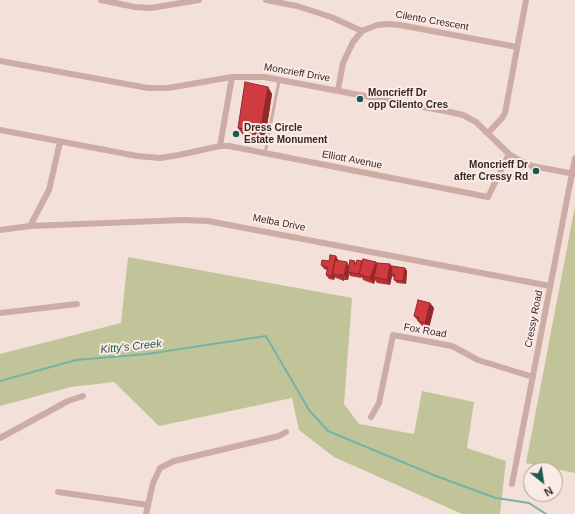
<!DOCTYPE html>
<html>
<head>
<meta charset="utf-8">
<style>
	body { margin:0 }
	#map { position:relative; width:575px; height:514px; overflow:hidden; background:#f3e0d9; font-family:Arial,sans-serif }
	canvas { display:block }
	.north { position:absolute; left:523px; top:462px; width:40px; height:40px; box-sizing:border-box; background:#fbebe6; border:1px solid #ad9d99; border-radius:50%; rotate:150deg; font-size:11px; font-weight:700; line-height:16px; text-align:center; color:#372726 }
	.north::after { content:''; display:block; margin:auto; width:14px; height:18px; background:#195c4e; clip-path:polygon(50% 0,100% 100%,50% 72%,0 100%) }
</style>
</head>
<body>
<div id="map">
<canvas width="575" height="514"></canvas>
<div class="north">N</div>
</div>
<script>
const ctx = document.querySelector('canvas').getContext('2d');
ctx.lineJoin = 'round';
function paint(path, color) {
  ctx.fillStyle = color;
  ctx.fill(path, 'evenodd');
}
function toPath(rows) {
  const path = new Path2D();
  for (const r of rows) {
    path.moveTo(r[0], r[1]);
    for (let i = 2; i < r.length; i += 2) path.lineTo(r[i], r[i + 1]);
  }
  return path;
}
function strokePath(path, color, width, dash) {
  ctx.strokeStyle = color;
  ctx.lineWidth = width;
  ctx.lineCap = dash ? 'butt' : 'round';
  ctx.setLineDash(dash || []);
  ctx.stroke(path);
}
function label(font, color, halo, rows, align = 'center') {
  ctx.font = font + ' Arial,sans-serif';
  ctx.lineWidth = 4;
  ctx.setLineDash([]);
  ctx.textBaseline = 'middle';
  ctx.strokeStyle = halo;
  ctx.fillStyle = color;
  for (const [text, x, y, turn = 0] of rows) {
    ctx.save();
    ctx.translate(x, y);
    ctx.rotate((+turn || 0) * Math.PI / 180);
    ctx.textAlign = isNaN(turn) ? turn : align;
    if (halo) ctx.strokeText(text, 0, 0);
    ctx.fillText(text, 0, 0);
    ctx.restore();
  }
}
const green = toPath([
	[575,206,575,473,526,463],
	[128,257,352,298,344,404,359,424,414,434,422,391,474,402,467,448,506,461,500,514,462,514,334,457,299,430,292,398,159,426,114,382,71,387,0,406,0,354,121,323]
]);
const stream = toPath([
	[0,381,76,360,147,354,266,336,309,410,328,431,436,476,496,498,529,503,546,514]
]);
const lane = toPath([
	[265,153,279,81]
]);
const street = toPath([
	[101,0,135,7,151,8,199,0],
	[266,0,297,6,331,17,362,31],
	[0,61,148,88,168,88,232,77,264,77,450,112,463,115,476,122,509,154,521,161,532,166,575,174],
	[338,90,343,63,353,42,362,31,377,25,389,24,400,25,517,47],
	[0,130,137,156,160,158,179,155,220,146,229,146,488,197,509,154],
	[489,132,502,118,505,113,526,0],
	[220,146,232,77],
	[30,226,49,190,60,142],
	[0,230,30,226,183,220,208,221,550,286],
	[0,313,77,304],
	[371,417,379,403,393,335,452,346,478,360,533,377],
	[0,438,68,401,83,396],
	[512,484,575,158],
	[58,492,148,505],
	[146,514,153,483,160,468,174,461,279,436,286,432]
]);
const wall = toPath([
	[268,87,272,94,265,139,243,135,238,128],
	[336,256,338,260,338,261,349,266,355,261,356,264,362,261,362,262,376,262,377,263,390,264,392,267,405,268,407,271,406,284,397,283,394,280,394,278,392,276,390,285,377,283,375,280,374,284,363,280,362,277,361,278,350,276,349,274,348,280,344,280,344,281,336,278,335,277,334,280,329,279,326,275,327,270,324,269,321,265,329,261],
	[430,303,434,308,429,328,422,326,414,316]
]);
const shadedWall = toPath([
	[268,87,272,94,265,139,260,132],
	[336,256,338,260,335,274,332,273],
	[347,262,350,268,348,272,349,274,348,280,344,275],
	[376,262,380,267,374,277,375,280,374,284,370,278],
	[390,264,394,269,391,274,392,276,390,285,387,280],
	[405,268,407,271,406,284,403,281],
	[332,273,335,277,334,280,332,276],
	[340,274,344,280,344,281,340,276],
	[430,303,434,308,429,328,425,323]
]);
const building = toPath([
	[245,82,268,87,260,132,238,128,245,82],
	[330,255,336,256,332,276,326,275,328,267,321,265,322,260,329,261,330,255],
	[363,259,376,262,370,278,359,274,363,259],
	[335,260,347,262,344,275,340,274,340,276,332,273,335,260],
	[350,260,355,261,354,264,356,264,357,260,362,261,359,274,348,272,350,260],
	[377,263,390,264,387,280,374,277,377,263],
	[392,266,405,268,403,281,394,280,395,274,391,274,392,266],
	[418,300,430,303,425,323,418,321,419,317,414,316,418,300]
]);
const markers = [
	[360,99,4,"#195c4e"],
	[236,134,4,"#195c4e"],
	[536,171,4,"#195c4e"]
];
const streetNames = [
	["Cilento Crescent",432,21,10],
	["Moncrieff Drive",297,73,10],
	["Elliott Avenue",352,160,11],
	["Melba Drive",279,223,11],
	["Cressy Road",534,319,-79],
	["Fox Road",425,331,10]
];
const poiNames = [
	["Moncrieff Dr",368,93],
	["opp Cilento Cres",368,105],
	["Dress Circle",244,128],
	["Estate Monument",244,140],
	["Moncrieff Dr",528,165,"right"],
	["after Cressy Rd",528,177,"right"]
];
const waterNames = [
	["Kitty's Creek",131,347,-6]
];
paint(green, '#c1c498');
strokePath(stream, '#76b3a5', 2);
strokePath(lane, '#ccaca4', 3);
strokePath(street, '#ccaca4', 6);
paint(wall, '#b33336');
paint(shadedWall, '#92292c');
paint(building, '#d03b3f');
strokePath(building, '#92292c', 1);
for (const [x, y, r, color] of markers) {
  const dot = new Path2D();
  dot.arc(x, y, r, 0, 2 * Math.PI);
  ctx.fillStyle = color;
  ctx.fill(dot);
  strokePath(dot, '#fbebe6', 1.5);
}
label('10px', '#372726', '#fbebe6', streetNames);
label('bold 10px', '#372726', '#fbebe6', poiNames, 'left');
label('italic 11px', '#195c4e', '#fbebe6', waterNames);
</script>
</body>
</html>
